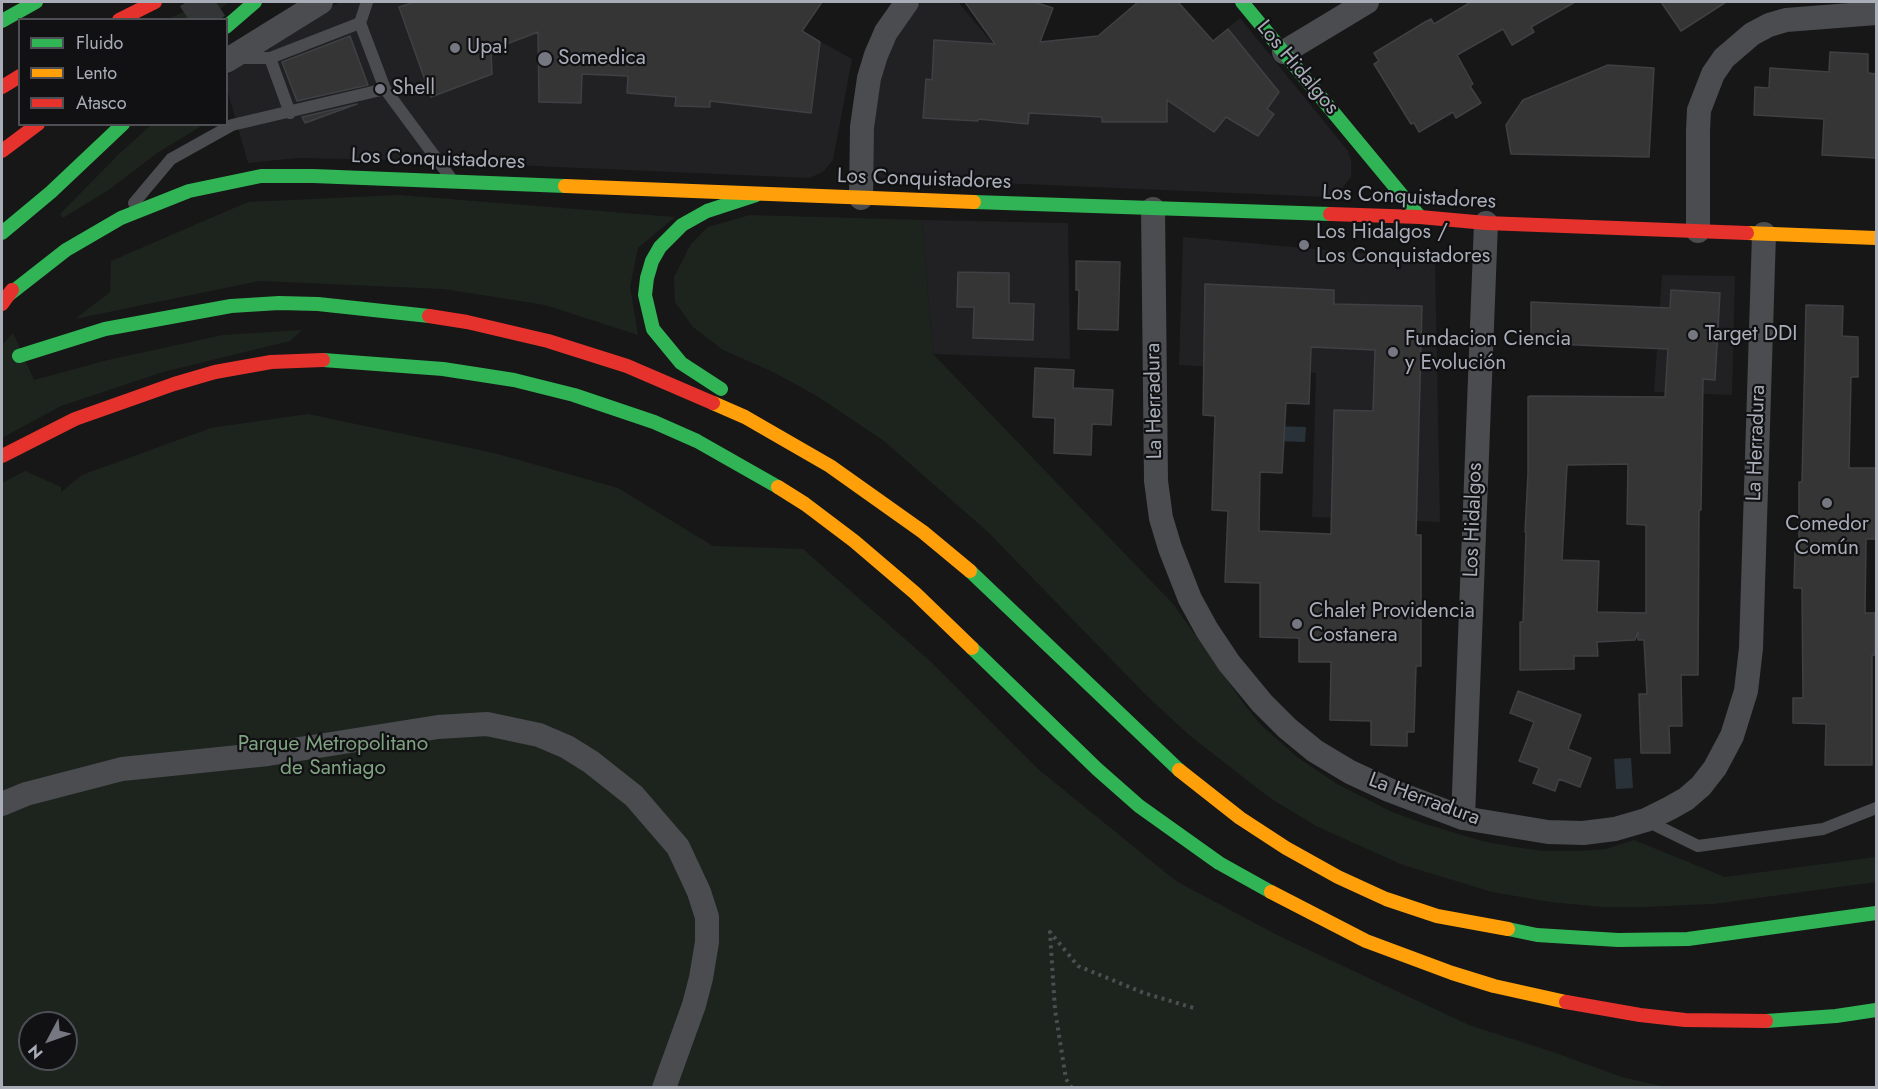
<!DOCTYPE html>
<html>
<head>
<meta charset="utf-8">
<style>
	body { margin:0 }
	#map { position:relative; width:1878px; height:1089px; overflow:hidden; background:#171717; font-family:Jost,sans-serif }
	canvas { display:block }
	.frame { position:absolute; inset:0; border:3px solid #a8adb8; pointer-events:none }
	.legend { position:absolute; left:18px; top:18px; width:210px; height:108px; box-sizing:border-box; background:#111113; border:2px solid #4d4f55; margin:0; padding:8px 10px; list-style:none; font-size:18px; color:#a8adb8 }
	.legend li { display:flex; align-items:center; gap:12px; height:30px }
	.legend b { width:30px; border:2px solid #4d4f55 }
	.north { position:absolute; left:18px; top:1011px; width:60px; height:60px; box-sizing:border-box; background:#111113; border:2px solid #4d4f55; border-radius:50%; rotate:229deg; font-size:16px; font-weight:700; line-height:24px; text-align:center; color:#a8adb8 }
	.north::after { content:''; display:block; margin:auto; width:21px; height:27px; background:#757880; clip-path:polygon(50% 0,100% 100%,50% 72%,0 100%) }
</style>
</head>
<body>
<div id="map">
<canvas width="1878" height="1089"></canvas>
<div class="frame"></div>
<ul class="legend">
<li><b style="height:8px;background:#30b455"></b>Fluido</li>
<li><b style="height:8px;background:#ff9f0a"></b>Lento</li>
<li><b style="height:8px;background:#e5322d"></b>Atasco</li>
</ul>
<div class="north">N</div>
</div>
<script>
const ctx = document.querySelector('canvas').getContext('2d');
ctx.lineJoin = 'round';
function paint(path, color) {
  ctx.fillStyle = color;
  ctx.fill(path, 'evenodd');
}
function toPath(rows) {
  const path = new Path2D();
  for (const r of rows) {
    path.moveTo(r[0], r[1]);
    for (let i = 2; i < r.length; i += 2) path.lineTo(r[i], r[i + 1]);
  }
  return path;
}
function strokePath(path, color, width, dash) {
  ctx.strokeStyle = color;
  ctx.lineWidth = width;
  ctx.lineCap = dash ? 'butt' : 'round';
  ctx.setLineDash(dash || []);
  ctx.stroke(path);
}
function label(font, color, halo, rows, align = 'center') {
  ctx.font = font + ' Jost,sans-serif';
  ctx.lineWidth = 4.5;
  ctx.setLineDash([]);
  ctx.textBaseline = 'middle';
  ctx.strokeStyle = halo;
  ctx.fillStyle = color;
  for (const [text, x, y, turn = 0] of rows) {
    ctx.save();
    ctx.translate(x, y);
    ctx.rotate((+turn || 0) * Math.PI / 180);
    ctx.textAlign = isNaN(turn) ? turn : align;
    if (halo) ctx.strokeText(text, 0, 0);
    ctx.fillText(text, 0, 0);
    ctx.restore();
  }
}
const built = toPath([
	[340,2,749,2,852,59,833,160,823,172,809,178,400,160,298,158,248,163,227,89,227,76,253,54],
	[921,2,958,2,994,45,1086,37,1177,70,1240,18,1348,151,1351,160,1351,177,1339,192,1328,197,881,178,871,168,869,160,881,67,909,15],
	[922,220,1068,223,1070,359,933,354],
	[1183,237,1435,260,1440,522,1312,517,1316,373,1179,365],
	[1662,275,1735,276,1732,395,1654,392]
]);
const green = toPath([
	[205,2,229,2,208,19,168,19],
	[151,125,203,125,157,153,110,189,63,218,60,214,120,153],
	[399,195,675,217,638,248,630,287,638,335,545,305,444,289,259,281,75,319,110,292,111,261,248,202],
	[750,215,922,220,933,354,1174,605,1244,704,1261,725,1297,757,1337,784,1392,812,1425,824,1486,842,1515,847,1542,851,1578,851,1606,849,1634,840,1725,877,1876,857,1876,882,1713,904,1643,907,1602,907,1550,902,1492,892,1403,865,1316,826,1270,798,1189,735,1146,695,988,532,884,441,817,396,771,371,723,350,693,327,675,302,674,277,691,244,708,227],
	[302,330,290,341,163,372,61,406,2,438,2,345,13,333,34,380,108,360,223,335],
	[308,414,494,453,618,488,713,546,803,549,931,662,1038,769,1176,881,1279,936,1469,1025,1553,1052,1622,1077,1666,1087,2,1088,2,483,25,471,61,487,61,492,82,475,211,428],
	[30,1023,66,1023,66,1059,30,1059]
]);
const water = toPath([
	[1275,426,1306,427,1305,442,1274,441],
	[1631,758,1633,788,1616,789,1614,759]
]);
const building = toPath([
	[415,2,822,2,802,31,820,42,811,113,710,101,710,107,675,106,676,97,627,93,628,76,582,74,581,103,539,102,538,32,491,50,492,74,431,97,399,7,415,2],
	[965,2,1034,2,1053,8,1040,42,1098,36,1138,2,1178,2,1213,41,1228,29,1279,92,1267,109,1274,114,1258,136,1226,117,1214,132,1167,100,1167,122,1102,122,1102,117,1029,113,1028,124,978,119,978,121,923,118,926,79,932,80,934,40,995,44,965,2],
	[1471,2,1575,2,1531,27,1534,32,1512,45,1503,29,1457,55,1473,84,1470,86,1481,103,1456,118,1453,112,1419,132,1414,123,1411,124,1374,64,1379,61,1374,53,1425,22,1431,19,1434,24,1471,2],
	[1661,2,1726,2,1681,31,1661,2],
	[350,36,368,85,297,101,282,62,350,36],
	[1830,52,1868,54,1868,73,1876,74,1876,158,1822,155,1824,119,1754,115,1755,87,1769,88,1770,68,1829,72,1830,52],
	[1608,65,1654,68,1649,157,1511,154,1506,125,1523,100,1608,65],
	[357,104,305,123,302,117,357,104],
	[1076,261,1120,262,1118,330,1078,329,1079,290,1076,290,1076,261],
	[958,272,1009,273,1009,303,1034,304,1033,340,973,338,974,307,957,307,958,272],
	[1205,284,1334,290,1334,304,1422,306,1416,535,1421,535,1421,666,1416,666,1414,732,1407,732,1407,746,1371,745,1371,721,1330,720,1331,662,1299,662,1299,638,1260,637,1260,583,1225,582,1228,511,1212,510,1215,416,1203,415,1205,284],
	[1311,347,1375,350,1373,411,1334,410,1331,534,1259,531,1260,472,1282,473,1286,403,1309,404,1311,347],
	[1671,290,1720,293,1715,380,1703,379,1701,510,1699,510,1698,675,1681,675,1682,726,1669,726,1670,753,1641,753,1639,694,1647,694,1644,640,1638,640,1638,632,1635,640,1597,642,1598,656,1574,656,1574,669,1520,670,1520,622,1523,622,1526,532,1525,532,1528,474,1528,397,1530,396,1665,397,1668,349,1531,343,1531,302,1670,308,1671,290],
	[1628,464,1627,524,1646,525,1646,613,1597,612,1599,561,1562,560,1567,465,1628,464],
	[1806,305,1843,306,1842,336,1858,337,1858,377,1851,377,1849,468,1876,468,1876,539,1866,539,1865,613,1875,613,1875,655,1872,655,1872,765,1825,765,1826,724,1793,723,1793,698,1803,698,1802,588,1794,588,1795,548,1799,548,1799,482,1802,482,1806,305],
	[1035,368,1074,370,1073,388,1113,390,1111,425,1092,424,1091,455,1054,453,1055,418,1033,417,1035,368],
	[1518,691,1581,715,1568,749,1591,758,1580,787,1559,779,1555,791,1533,783,1539,768,1519,761,1534,722,1510,713,1518,691]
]);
const highwayTunnel = toPath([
	[189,20,216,2]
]);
const path = toPath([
	[1072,1088,1066,1079,1055,1010,1050,932,1078,966,1144,993,1197,1009]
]);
const lane = toPath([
	[367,2,360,23,385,89,450,177],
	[239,58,270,58,360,23],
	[270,58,290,113],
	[134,203,171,159,232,125,385,89],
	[1647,821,1698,846,1823,829,1876,808]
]);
const street = toPath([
	[1284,52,1367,2],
	[226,61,321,2],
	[861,198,862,127,869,78,876,55,886,32,907,2],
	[1153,209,1156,481,1161,518,1170,548,1190,599,1207,630,1229,663,1262,703,1287,728,1315,751,1350,772,1389,790,1463,818,1548,832,1583,833,1615,829,1646,820,1670,808,1686,799,1701,786,1715,768,1732,736,1746,691,1751,648,1764,234],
	[1698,231,1698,130,1699,110,1713,74,1724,58,1752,34,1769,25,1786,20,1876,13],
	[2,804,26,794,122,769,268,754,438,727,487,724,539,735,567,747,591,762,634,796,678,847,699,892,707,917,707,942,701,978,694,1005,664,1088],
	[1463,818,1486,223]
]);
const fast = toPath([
	[1242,2,1420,217],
	[2,21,36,2],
	[226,27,255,2],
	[974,202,1330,214],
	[2,233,51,192,123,124],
	[2,300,66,250,121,218,189,191,261,176,313,176,565,186],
	[19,356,105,329,231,306,279,303,318,304,429,316],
	[323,360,443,369,514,380,574,395,654,422,697,441,778,487],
	[721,389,681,363,653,329,645,295,647,278,652,261,660,247,682,225,707,211,756,195],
	[970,571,1179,770],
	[972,648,1097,769,1139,806,1219,863,1271,892],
	[1508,929,1537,935,1618,940,1688,939,1876,913],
	[1766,1021,1836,1016,1876,1010]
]);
const slow = toPath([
	[565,186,974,202],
	[1747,233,1876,238],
	[713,403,745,417,830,466,923,532,970,571],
	[778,487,805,504,854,541,915,593,972,648],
	[1179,770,1240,818,1286,848,1338,877,1386,899,1437,916,1508,929],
	[1271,892,1366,941,1452,973,1494,986,1566,1002]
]);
const jam = toPath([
	[119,20,155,2],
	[2,87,20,76],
	[2,151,38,124],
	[1330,214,1420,217,1486,223,1747,233],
	[2,304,12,290],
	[429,316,467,322,548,341,627,366,713,403],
	[2,456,75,419,174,384,215,372,271,362,323,360],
	[1566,1002,1640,1015,1685,1020,1766,1021]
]);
const markers = [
	[455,48,6,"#757880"],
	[545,59,8,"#757880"],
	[380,89,6,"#757880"],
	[1304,245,6,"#757880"],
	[1693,335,6,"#757880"],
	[1393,352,6,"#757880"],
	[1827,503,6,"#757880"],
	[1297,624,6,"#757880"]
];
const poiNames = [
	["Upa!",467,48],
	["Somedica",558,59],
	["Shell",392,89],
	["Los Hidalgos /",1316,233],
	["Los Conquistadores",1316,257],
	["Target DDI",1705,335],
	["Fundacion Ciencia",1405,340],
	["y Evolución",1405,364],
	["Comedor",1827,525,"center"],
	["Común",1827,549,"center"],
	["Chalet Providencia",1309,612],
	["Costanera",1309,636]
];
const streetNames = [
	["Los Hidalgos",1297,68,50],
	["Los Conquistadores",438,160,2],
	["Los Conquistadores",924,180,2],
	["Los Conquistadores",1409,198,3],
	["La Herradura",1155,401,-91],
	["La Herradura",1757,443,-88],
	["Los Hidalgos",1474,520,-88],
	["La Herradura",1424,800,20]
];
const parkNames = [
	["Parque Metropolitano",333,745],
	["de Santiago",333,769]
];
paint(built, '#212123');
paint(green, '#1d241e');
paint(water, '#2a3239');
paint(building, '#353536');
strokePath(building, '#3f4043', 1.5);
strokePath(highwayTunnel, '#343537', 33, [33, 16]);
strokePath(path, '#4d4e52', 4, [3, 4.5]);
strokePath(lane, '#4b4c50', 12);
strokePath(street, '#4b4c50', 24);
strokePath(fast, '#30b455', 14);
strokePath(slow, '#ff9f0a', 14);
strokePath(jam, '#e5322d', 14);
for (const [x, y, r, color] of markers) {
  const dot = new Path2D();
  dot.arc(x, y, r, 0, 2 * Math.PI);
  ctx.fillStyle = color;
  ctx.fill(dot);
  strokePath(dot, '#111113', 2);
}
label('21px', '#a8adb8', '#111113', poiNames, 'left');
label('21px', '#a8adb8', '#111113', streetNames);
label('21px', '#7fa381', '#111113', parkNames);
</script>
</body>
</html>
